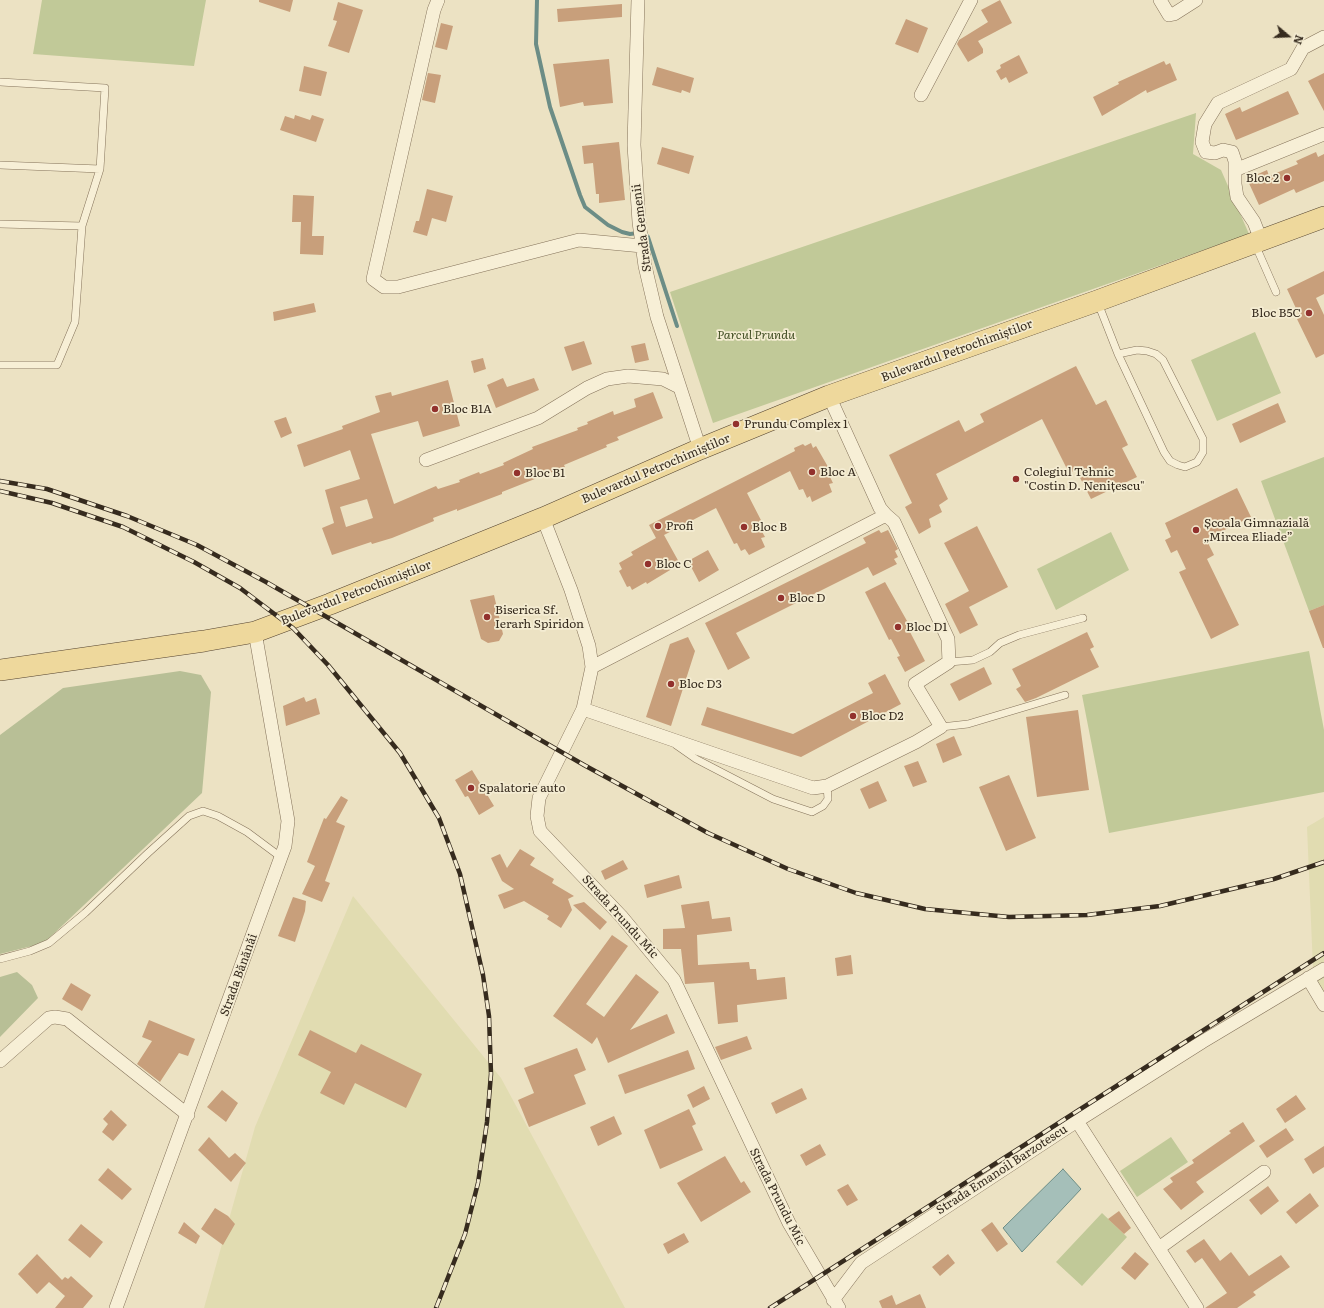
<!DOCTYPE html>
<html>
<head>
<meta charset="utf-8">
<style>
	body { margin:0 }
	#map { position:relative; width:1324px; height:1308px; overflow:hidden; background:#ece2c3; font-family:Literata,serif }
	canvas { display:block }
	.north { position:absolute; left:1268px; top:16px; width:40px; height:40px; -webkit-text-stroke:3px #f4ecd2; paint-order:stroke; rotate:109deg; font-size:11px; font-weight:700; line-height:16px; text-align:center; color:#362b1e }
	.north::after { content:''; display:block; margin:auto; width:14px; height:18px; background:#362b1e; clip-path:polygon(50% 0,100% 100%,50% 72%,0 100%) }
</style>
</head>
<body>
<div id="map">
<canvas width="1324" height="1308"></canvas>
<div class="north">N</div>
</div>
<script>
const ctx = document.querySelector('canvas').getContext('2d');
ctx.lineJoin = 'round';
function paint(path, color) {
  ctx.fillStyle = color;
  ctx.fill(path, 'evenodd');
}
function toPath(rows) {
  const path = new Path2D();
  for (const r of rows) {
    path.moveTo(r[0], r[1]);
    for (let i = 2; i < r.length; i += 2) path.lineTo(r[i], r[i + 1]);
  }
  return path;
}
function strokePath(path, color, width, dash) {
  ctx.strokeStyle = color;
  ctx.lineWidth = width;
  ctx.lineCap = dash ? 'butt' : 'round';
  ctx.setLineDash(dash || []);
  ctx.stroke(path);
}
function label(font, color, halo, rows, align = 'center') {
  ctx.font = font + ' Literata,serif';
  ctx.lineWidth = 3.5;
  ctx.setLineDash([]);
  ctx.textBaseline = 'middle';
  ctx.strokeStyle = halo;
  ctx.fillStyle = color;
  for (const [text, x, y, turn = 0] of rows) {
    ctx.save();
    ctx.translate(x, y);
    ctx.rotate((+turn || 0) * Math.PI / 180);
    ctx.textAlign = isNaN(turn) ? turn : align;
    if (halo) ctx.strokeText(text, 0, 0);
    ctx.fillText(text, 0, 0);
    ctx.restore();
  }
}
const farmland = toPath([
	[1324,817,1324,1006,1314,992,1307,827],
	[353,896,501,1078,625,1308,204,1308,255,1127]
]);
const green = toPath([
	[42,0,206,0,194,66,33,54],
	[1196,113,1193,154,1221,170,1249,234,713,423,670,292],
	[1255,332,1281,393,1217,421,1191,360],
	[1324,457,1324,605,1309,611,1261,481],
	[1111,532,1129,570,1056,610,1037,569],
	[1309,651,1324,730,1324,792,1109,833,1082,695],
	[1171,1137,1188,1162,1137,1197,1120,1171],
	[1102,1213,1127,1237,1082,1286,1056,1262]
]);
const cemetery = toPath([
	[180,671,201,675,211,692,202,793,44,943,0,954,0,735,63,688],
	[17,972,32,985,38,998,0,1037,0,977]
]);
const water = toPath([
	[1063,1169,1081,1189,1022,1252,1003,1228,1063,1169]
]);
const stream = toPath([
	[537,0,536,44,550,107,580,195,585,207,608,225,622,232,630,234,638,233],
	[645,234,648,237,677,326]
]);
const building = toPath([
	[259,0,293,0,290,12,259,2],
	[1000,0,1012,23,978,41,983,49,983,53,968,62,957,44,959,40,988,22,981,10],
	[338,2,363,10,349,53,328,46,337,21,333,20],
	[622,4,622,17,558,22,557,9],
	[906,19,928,28,918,53,895,44],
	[441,23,453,26,447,50,435,47],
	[1019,55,1028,73,1009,83,1006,77,1001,80,996,71,1001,68,1000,65],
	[609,59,613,103,584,106,583,102,560,107,553,64],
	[1164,61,1166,65,1170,63,1177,80,1147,93,1146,90,1102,116,1093,97,1119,84,1118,82],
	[304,66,327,72,321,96,299,91],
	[657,67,694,78,690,93,682,90,681,93,652,85],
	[428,73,441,75,435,103,422,100],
	[1324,73,1324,111,1308,81],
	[1288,91,1299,114,1236,140,1225,114,1240,107,1242,112],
	[295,115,310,120,312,115,324,119,316,142,280,130,285,116,294,119],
	[619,142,625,200,599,203,599,194,596,194,593,163,584,164,582,146],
	[662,147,694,156,689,174,657,164],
	[1316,152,1318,157,1324,154,1324,181,1296,193,1294,189,1259,205,1247,179,1267,170,1269,176,1298,164,1296,161],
	[427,189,453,196,446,222,432,218,427,236,413,232,416,221,419,221],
	[293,195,314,196,312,236,324,236,323,255,300,254,301,222,292,222],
	[1324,271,1324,294,1316,298,1324,315,1324,354,1316,358,1297,319,1300,317,1287,289],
	[314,303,316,312,274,321,273,312],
	[584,341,592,364,572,371,564,347],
	[645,343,649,360,635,363,631,346],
	[483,358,486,369,474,373,471,361],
	[1076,366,1096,405,1106,400,1128,445,1122,448,1137,477,1091,499,1076,470,1069,473,1042,419,936,474,948,499,939,505,942,512,929,519,931,527,919,534,905,507,912,503,889,455,959,420,965,432,984,422,980,414],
	[503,378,507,387,534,378,539,390,496,408,487,385],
	[448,380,460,426,423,437,418,421,371,434,394,504,436,486,438,489,460,482,459,480,479,472,480,474,504,465,503,463,533,449,532,447,578,430,577,428,588,424,587,422,613,411,614,415,636,407,634,399,653,392,663,418,617,437,619,440,606,445,607,447,564,465,565,467,502,492,502,494,457,511,457,509,433,518,434,521,392,538,372,544,371,542,332,555,322,528,334,523,325,490,360,479,350,450,304,467,297,445,343,429,342,426,380,412,375,396,391,392,392,396],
	[367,499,373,518,346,527,340,507],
	[1278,403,1286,422,1240,443,1232,424],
	[286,417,292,433,281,438,274,421],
	[811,443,813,448,816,446,831,472,828,473,833,483,829,484,832,492,812,502,810,496,807,498,803,489,799,490,790,471,747,493,764,526,760,528,765,537,761,538,765,547,749,555,745,549,741,551,737,543,734,544,716,508,664,535,680,564,647,584,646,582,632,590,630,586,627,587,619,571,622,569,619,563,633,555,631,552,656,538,649,525,795,451,794,448,803,444,805,446],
	[1237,488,1251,517,1206,539,1214,555,1207,559,1239,625,1211,639,1179,572,1186,569,1177,550,1171,553,1165,540,1171,537,1165,523],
	[977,526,1008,587,969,607,978,625,960,634,945,604,969,591,944,543],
	[879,530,881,533,888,530,898,549,895,551,898,557,894,559,897,564,873,576,868,567,736,633,750,658,728,670,705,623,866,543,863,538],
	[708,550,719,570,699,582,688,561],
	[885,582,911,628,909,630,925,661,905,672,897,657,900,656,891,639,889,640,865,592],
	[494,595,503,634,499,641,488,643,481,639,470,600],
	[1324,605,1324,648,1323,648,1309,611],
	[1087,632,1094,647,1090,649,1099,667,1036,698,1025,702,1016,689,1021,686,1012,669],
	[688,637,695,651,671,726,646,717,670,644],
	[984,667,992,684,959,701,950,684],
	[885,674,901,704,801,757,701,725,707,707,793,734,873,693,868,683],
	[304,697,306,702,316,698,320,714,286,726,283,706],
	[1078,710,1089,790,1037,797,1026,717],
	[954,736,962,755,943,763,936,744],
	[918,761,927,782,913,787,904,766],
	[472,770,494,806,479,815,468,796,465,797,455,780],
	[1009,775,1036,838,1006,851,979,787],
	[878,781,887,801,869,809,860,789],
	[341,796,348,800,336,822,345,826,325,881,330,883,322,902,302,894,315,866,307,862,324,818,326,819],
	[520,849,535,858,530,865,554,879,552,883,574,896,568,899,572,910,561,928,547,919,549,916,524,901,504,909,498,895,514,889,502,881,491,858,500,854,507,868],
	[623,860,628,869,605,880,601,871],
	[679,875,682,888,647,898,644,885],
	[293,897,306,901,305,911,295,942,278,936],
	[709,901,712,919,730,917,732,931,697,935,698,965,749,962,750,969,756,969,757,980,785,977,787,999,737,1005,738,1022,718,1024,714,982,685,984,681,949,663,949,663,929,685,928,681,905],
	[584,902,607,922,600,930,573,905],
	[612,935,628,946,586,1004,604,1017,636,974,659,992,630,1030,667,1014,675,1033,608,1063,597,1037,592,1044,553,1016],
	[851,955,853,974,837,976,835,958],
	[71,983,91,995,82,1011,62,999],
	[149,1020,195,1039,188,1056,179,1053,160,1082,137,1064,152,1041,142,1037],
	[310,1030,356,1053,361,1044,422,1074,406,1108,355,1083,344,1105,320,1093,331,1072,298,1055],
	[747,1036,752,1049,721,1060,715,1047],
	[577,1048,586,1070,574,1075,586,1104,529,1127,518,1100,534,1093,524,1068],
	[688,1050,695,1069,625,1094,618,1075],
	[704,1086,710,1099,693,1108,687,1095],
	[802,1088,807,1099,776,1114,771,1103],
	[222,1090,238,1103,226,1122,207,1107],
	[1296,1095,1306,1109,1285,1123,1276,1109],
	[689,1109,696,1124,692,1126,703,1150,660,1169,644,1130],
	[111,1110,127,1125,113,1141,102,1132,108,1124,103,1119],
	[614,1116,622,1134,598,1146,590,1127],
	[1243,1122,1255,1141,1196,1182,1204,1192,1181,1210,1163,1189,1173,1182,1170,1178,1194,1163,1192,1160,1231,1133,1229,1131],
	[1286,1128,1294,1140,1267,1158,1259,1146],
	[209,1137,229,1158,235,1153,246,1163,231,1182,198,1150],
	[820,1144,826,1155,806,1166,800,1155],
	[1324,1146,1324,1167,1313,1174,1304,1159],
	[725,1156,741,1183,744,1181,751,1192,701,1222,677,1183],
	[108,1168,132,1189,122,1200,98,1180],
	[848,1184,858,1200,847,1206,837,1190],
	[1268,1186,1279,1201,1261,1215,1249,1200],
	[1310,1193,1319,1206,1296,1224,1286,1212],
	[215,1208,228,1216,235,1224,223,1245,201,1229],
	[1119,1211,1131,1228,1124,1234,1108,1219],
	[184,1222,200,1236,196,1244,178,1233],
	[992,1222,1008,1244,997,1252,981,1230],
	[81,1224,103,1242,90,1258,68,1240],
	[684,1233,689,1242,668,1254,663,1244],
	[1204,1239,1220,1261,1231,1252,1249,1276,1281,1255,1290,1267,1253,1292,1256,1295,1237,1308,1205,1308,1227,1293,1202,1258,1195,1263,1186,1251],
	[1135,1252,1149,1264,1135,1280,1121,1268],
	[37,1254,62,1280,65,1277,68,1279,71,1276,93,1296,83,1308,55,1308,65,1296,49,1282,37,1294,18,1274],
	[948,1254,955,1263,940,1276,932,1267],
	[920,1294,926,1308,882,1308,879,1301,892,1295,896,1305]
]);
const lane = toPath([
	[0,82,105,88,100,169,0,165],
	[0,224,82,226,75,322,57,365,0,365],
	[82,226,100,169],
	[1258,251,1276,292],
	[1098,303,1118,354,1164,452,1170,461,1178,465,1185,467,1197,462,1203,452,1203,439,1163,360,1156,354,1147,351,1137,350,1118,354],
	[949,662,973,660,990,652,1000,643,1019,635,1083,618],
	[941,727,968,724,1065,695],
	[676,745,696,759,773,799,812,812,823,806,828,799,827,786],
	[0,959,30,951,49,943,85,913,148,853,189,816,203,811,218,816,247,832,282,858]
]);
const street = toPath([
	[438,0,434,10,373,279,384,287,398,287,579,240,642,246],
	[638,0,634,145,639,222,645,266,657,317,700,449],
	[1160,0,1169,15,1174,14,1196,0],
	[921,95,971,0],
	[1235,170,1324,134],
	[1261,240,1254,222,1237,197,1235,184,1235,161,1232,152,1223,150,1215,153,1206,152,1202,142,1205,124,1218,103,1291,69,1303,48,1324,37],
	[426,460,538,418,587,388,607,379,628,376,663,379,679,387],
	[543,518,571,590,589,646,592,667,583,709,539,798,537,816,540,831,621,916,674,980,789,1223,839,1308],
	[592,667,886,515,880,508,829,396],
	[583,709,813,788,827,786,916,742,941,727,915,684,949,662,948,639,894,522,886,515],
	[1308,978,1324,1005],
	[0,1061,49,1018,55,1017,67,1019,188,1115],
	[1077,1121,1202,1042,1324,969],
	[1159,1248,1264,1172],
	[833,1300,861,1263,1077,1121,1197,1308],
	[116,1308,285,846,288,821,255,632]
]);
const primary = toPath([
	[0,670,204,641,255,632,330,604,543,518,700,449,829,396,1097,301,1324,217]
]);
const rail = toPath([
	[0,481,47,489,127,516,197,545,266,582,584,765,708,833,788,869,856,893,925,909,1009,917,1087,915,1160,906,1274,879,1324,862],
	[0,491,52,503,123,527,194,562,240,588,293,628,328,665,400,753,439,818,460,874,483,975,489,1016,491,1074,487,1122,478,1183,465,1234,436,1308],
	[770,1308,1324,953]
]);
const markers = [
	[1287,178,4,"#92312d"],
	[1309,313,4,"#92312d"],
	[435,409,4,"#92312d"],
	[736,424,4,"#92312d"],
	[812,472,4,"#92312d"],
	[517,473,4,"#92312d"],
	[1016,479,4,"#92312d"],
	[658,526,4,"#92312d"],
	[744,527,4,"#92312d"],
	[1196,530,4,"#92312d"],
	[648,564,4,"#92312d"],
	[781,598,4,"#92312d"],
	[487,617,4,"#92312d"],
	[898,627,4,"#92312d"],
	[671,684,4,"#92312d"],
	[853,716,4,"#92312d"],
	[471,788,4,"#92312d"]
];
const poiNames = [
	["Bloc 2",1279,178,"right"],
	["Bloc B5C",1301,313,"right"],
	["Bloc B1A",443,409],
	["Prundu Complex 1",744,424],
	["Bloc A",820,472],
	["Colegiul Tehnic",1024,472],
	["\"Costin D. Nenițescu\"",1024,486],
	["Bloc B1",525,473],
	["Școala Gimnazială",1204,523],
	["„Mircea Eliade”",1204,537],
	["Profi",666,526],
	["Bloc B",752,527],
	["Bloc C",656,564],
	["Bloc D",789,598],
	["Biserica Sf.",495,610],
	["Ierarh Spiridon",495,624],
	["Bloc D1",906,627],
	["Bloc D3",679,684],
	["Bloc D2",861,716],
	["Spalatorie auto",479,788]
];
const streetNames = [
	["Strada Gemenii",642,228,-97],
	["Bulevardul Petrochimiștilor",957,351,-20],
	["Bulevardul Petrochimiștilor",656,469,-23],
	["Bulevardul Petrochimiștilor",356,593,-21],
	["Strada Prundu Mic",620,917,48],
	["Strada Bănănăi",239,975,-70],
	["Strada Emanoil Barzotescu",1002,1170,-33],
	["Strada Prundu Mic",777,1197,63]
];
const parkNames = [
	["Parcul Prundu",756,335]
];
paint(farmland, '#e1dcb1');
paint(green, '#c1c998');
paint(cemetery, '#b8bf96');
paint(water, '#a5bfb9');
strokePath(water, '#6c8d86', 1);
strokePath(stream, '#6c8d86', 4);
paint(building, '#c89f7b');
strokePath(lane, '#85735b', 8);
strokePath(street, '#85735b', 14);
strokePath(primary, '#53422f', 22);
strokePath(lane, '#f7efd6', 7);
strokePath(street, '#f7efd6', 13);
strokePath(primary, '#eed89c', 21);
strokePath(rail, '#362b1e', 4.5);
strokePath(rail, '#f4ecd2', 3, [9]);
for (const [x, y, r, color] of markers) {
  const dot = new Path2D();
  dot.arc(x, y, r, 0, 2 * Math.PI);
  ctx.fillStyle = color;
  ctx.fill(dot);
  strokePath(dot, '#f4ecd2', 1.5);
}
label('12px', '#362b1e', '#f4ecd2', poiNames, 'left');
label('12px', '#362b1e', '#f4ecd2', streetNames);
label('italic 12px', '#445126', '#f4ecd2', parkNames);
</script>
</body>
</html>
